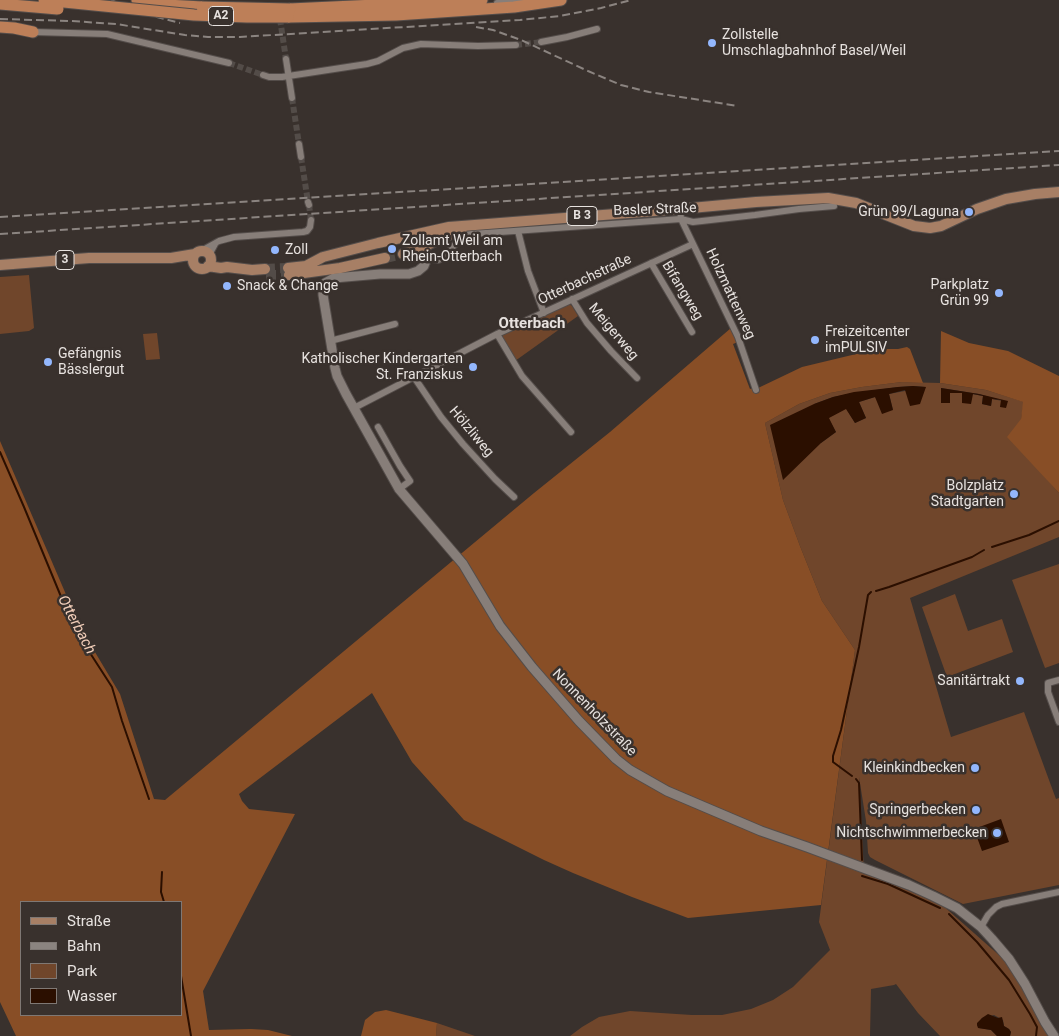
<!DOCTYPE html>
<html>
<head>
<meta charset="utf-8">
<style>
	body { margin:0 }
	#map { position:relative; width:1059px; height:1036px; overflow:hidden; background:#39312d; font-family:Roboto,sans-serif }
	canvas { display:block }
	.legend { position:absolute; left:20px; top:901px; width:162px; height:115px; box-sizing:border-box; background:#39312d; border:1px solid #7f7874; margin:0; padding:6px 9px; list-style:none; font-size:15px; color:#e7e2df }
	.legend li { display:flex; align-items:center; gap:10px; height:25px }
	.legend b { width:25px; border:1px solid #7f7874 }
</style>
</head>
<body>
<div id="map">
<canvas width="1059" height="1036"></canvas>
<ul class="legend">
<li><b style="height:6px;background:#a77f65"></b>Straße</li>
<li><b style="height:6px;background:#8b8480"></b>Bahn</li>
<li><b style="height:14px;background:#70462b"></b>Park</li>
<li><b style="height:14px;background:#2b0f00"></b>Wasser</li>
</ul>
</div>
<script>
const ctx = document.querySelector('canvas').getContext('2d');
ctx.lineJoin = 'round';
function paint(path, color) {
  ctx.fillStyle = color;
  ctx.fill(path, 'evenodd');
}
function toPath(rows) {
  const path = new Path2D();
  for (const r of rows) {
    if (r.length === 3) {
      path.moveTo(r[0] + r[2], r[1]);
      path.arc(r[0], r[1], r[2], 0, 2 * Math.PI);
      continue;
    }
    path.moveTo(r[0], r[1]);
    for (let i = 2; i < r.length; i += 2) path.lineTo(r[i], r[i + 1]);
  }
  return path;
}
function strokePath(path, color, width, dash) {
  ctx.strokeStyle = color;
  ctx.lineWidth = width;
  ctx.lineCap = dash ? 'butt' : 'round';
  ctx.setLineDash(dash || []);
  ctx.stroke(path);
}
function label(font, color, halo, rows, align = 'center') {
  ctx.font = font + ' Roboto,sans-serif';
  ctx.lineWidth = 5;
  ctx.setLineDash([]);
  ctx.textBaseline = 'middle';
  ctx.strokeStyle = halo;
  ctx.fillStyle = color;
  for (const [text, x, y, turn = 0] of rows) {
    ctx.save();
    ctx.translate(x, y);
    ctx.rotate((+turn || 0) * Math.PI / 180);
    ctx.textAlign = isNaN(turn) ? turn : align;
    if (halo) ctx.strokeText(text, 0, 0);
    ctx.fillText(text, 0, 0);
    ctx.restore();
  }
}
const green = toPath([
	[29,275,34,328,29,331,0,334,0,277],
	[569,304,572,306,578,316,515,361,502,337,503,335],
	[157,333,160,359,146,360,143,334],
	[902,382,940,383,986,390,1024,402,1021,419,1044,476,1059,493,1059,537,910,598,951,737,1024,712,1056,799,1059,798,1059,885,963,904,875,860,870,857,868,853,866,821,859,777,864,873,940,903,1009,964,1050,1036,1010,1036,1011,1032,1009,1029,1004,1026,1003,1020,994,1015,982,1018,977,1025,979,1028,991,1030,997,1036,940,1036,918,1013,896,984,894,985,871,989,870,1036,570,1036,582,1027,599,1017,630,1011,692,1015,722,1015,751,1009,773,1000,793,987,830,950,819,922,855,650,822,601,800,546,783,500,765,423,799,404,830,393,862,387],
	[913,386,926,387,889,394,893,410,875,397,859,402,866,418,855,423,846,408,828,418,836,432,821,443,814,404,833,397,854,393,898,387],
	[941,388,979,394,1008,402,992,399,991,406,982,404,983,396,972,394,962,403,962,393,950,393,942,403],
	[1059,564,1059,663,1045,668,1012,580],
	[955,594,968,631,1002,619,1013,652,947,677,922,607],
	[437,1023,475,1036,436,1036]
]);
const forest = toPath([
	[731,328,738,342,733,344,750,389,755,387,756,389,802,367,877,349,898,349,907,347,910,349,923,383,902,382,862,387,830,393,799,404,765,423,783,500,800,546,822,601,855,650,821,905,688,918,632,897,573,873,544,860,464,820,412,762,372,693,239,794,242,801,249,809,295,814,203,991,209,1030,251,1029,268,1030,292,1036,16,1036,0,1002,0,441,80,627,120,694,154,799,165,800,534,493,610,432],
	[21,902,181,902,181,1015,21,1015],
	[941,331,969,343,1008,351,1059,376,1059,493,1007,437,1021,419,1023,402,986,390,940,383],
	[386,1010,437,1023,436,1036,361,1036,365,1020,375,1012]
]);
const water = toPath([
	[913,386,926,387,920,404,910,406,905,390,889,394,893,410,882,414,875,397,859,402,866,418,855,423,846,409,829,418,836,432,821,443,783,480,770,425,814,404,833,397,854,392,898,387],
	[941,388,979,394,1008,401,1006,408,1000,407,1001,400,992,399,991,406,982,404,983,396,973,394,971,404,962,403,962,393,950,393,950,403,941,403],
	[1001,819,1009,842,982,851,974,829],
	[988,1014,998,1018,1002,1017,1004,1026,1009,1029,1011,1032,1010,1036,997,1036,991,1030,978,1028,977,1025,977,1023,982,1018]
]);
const stream = toPath([
	[0,452,24,507,69,616,81,639,112,687,122,721,149,799],
	[992,547,1029,535,1059,521],
	[876,591,889,587,972,557,984,550],
	[852,776,833,762,833,756,841,730,859,647,868,595,871,592],
	[856,779,859,783,862,860],
	[162,872,161,892,164,902],
	[862,876,888,884,940,908],
	[949,914,977,942,1009,980,1030,1014,1037,1027,1036,1036],
	[181,976,191,1036]
]);
const streetTunnel = toPath([
	[280,19,286,59],
	[516,45,541,42],
	[229,63,263,75],
	[292,98,299,144],
	[301,157,308,202],
	[309,205,311,220]
]);
const primaryTunnel = toPath([
	[385,258,403,254],
	[265,269,288,268],
	[266,275,289,275]
]);
const street = toPath([
	[497,3,522,0],
	[33,32,107,34,229,63],
	[541,42,567,37,597,29],
	[286,59,292,98],
	[263,75,269,77,282,77,367,64,378,61,403,48,421,44,478,46,516,45],
	[299,144,301,157],
	[308,202,309,205],
	[680,209,681,219,738,337,756,390],
	[518,231,528,271,544,313],
	[201,251,219,241,234,237,303,232,307,231,310,227,311,220],
	[209,255,215,244],
	[427,258,438,260,443,258,461,238,465,235,472,234,681,219,693,222,755,215,799,209,834,206],
	[651,263,692,332],
	[572,299,587,323,611,351,637,378],
	[497,334,522,376,571,432],
	[330,341,395,324],
	[414,377,441,417,463,444,495,479,514,497],
	[354,408,497,334,693,244],
	[378,427,400,466,410,481,399,489],
	[1059,680,1048,683,1048,692,1059,722],
	[981,927,988,915,996,907,1002,904,1059,892]
]);
const secondary = toPath([
	[425,246,427,258,424,266,418,271,409,274,380,274,334,278,325,283,323,288,323,295,335,368,337,376,346,394,399,489,463,564,500,626,532,667,579,721,616,759,630,770,667,791,761,831,807,847,909,885,933,896,957,908,981,927,992,939,1009,959,1025,984,1045,1022,1054,1036]
]);
const primary = toPath([
	[202,260,9],
	[403,254,425,246,462,229],
	[0,265,89,258,171,258,195,254],
	[208,266,221,268,227,267,252,270,265,269],
	[288,268,306,266,323,257,378,243,449,227,680,209,756,202,828,198,856,203,914,226,930,228,941,226,977,209,1006,199,1035,194,1059,192],
	[289,275,340,268,385,258]
]);
const highway = toPath([
	[137,0,149,4,202,7],
	[290,9,482,0],
	[288,17,396,15,514,7,561,0],
	[0,27,14,28,33,32]
]);
const rail = toPath([
	[111,0,127,7,153,16,180,23],
	[0,19,71,21,116,24,185,35,208,37,240,37,520,20,560,16,601,8,631,0],
	[476,27,493,30,521,40,588,71,621,85,649,92,738,106],
	[0,217,1059,151],
	[0,234,1059,165]
]);
const highwayBridge = toPath([
	[44,0,194,15,247,17,288,17],
	[0,4,58,9],
	[202,7,290,9]
]);
const markers = [
	[712,43,5,"#93b7fd"],
	[969,212,5,"#93b7fd"],
	[392,249,5,"#93b7fd"],
	[275,250,5,"#93b7fd"],
	[227,286,5,"#93b7fd"],
	[999,293,5,"#93b7fd"],
	[815,340,5,"#93b7fd"],
	[48,362,5,"#93b7fd"],
	[473,367,5,"#93b7fd"],
	[1014,494,5,"#93b7fd"],
	[1020,681,5,"#93b7fd"],
	[975,768,5,"#93b7fd"],
	[976,810,5,"#93b7fd"],
	[997,833,5,"#93b7fd"]
];
const shields = [
	[221,16,25],
	[582,216,30],
	[65,260,18]
];
const shieldNames = [
	["A2",221,16],
	["B 3",582,216],
	["3",65,260]
];
const poiNames = [
	["Zollstelle",722,35,"left"],
	["Umschlagbahnhof Basel/Weil",722,51,"left"],
	["Grün 99/Laguna",959,212],
	["Zollamt Weil am",402,241,"left"],
	["Rhein-Otterbach",402,257,"left"],
	["Zoll",285,250,"left"],
	["Parkplatz",989,285],
	["Grün 99",989,301],
	["Snack & Change",237,286,"left"],
	["Freizeitcenter",825,332,"left"],
	["imPULSIV",825,348,"left"],
	["Gefängnis",58,354,"left"],
	["Bässlergut",58,370,"left"],
	["Katholischer Kindergarten",463,359],
	["St. Franziskus",463,375],
	["Bolzplatz",1004,486],
	["Stadtgarten",1004,502],
	["Sanitärtrakt",1010,681],
	["Kleinkindbecken",965,768],
	["Springerbecken",966,810],
	["Nichtschwimmerbecken",987,833]
];
const streetNames = [
	["Basler Straße",655,210,-2],
	["Otterbachstraße",585,280,-25],
	["Bifangweg",682,291,59],
	["Holzmattenweg",730,294,65],
	["Meigerweg",613,332,50],
	["Hölzliweg",471,432,50],
	["Nonnenholzstraße",594,713,46]
];
const neighbourhoodNames = [
	["Otterbach",532,324]
];
const waterNames = [
	["Otterbach",76,625,62]
];
paint(green, '#70462b');
paint(forest, '#884e26');
paint(water, '#2b0f00');
strokePath(stream, '#2b0f00', 2);
strokePath(streetTunnel, '#534c48', 6, [6, 3]);
strokePath(primaryTunnel, '#534c48', 10, [10, 5]);
strokePath(street, '#544d4a', 8);
strokePath(secondary, '#544d4a', 11);
strokePath(primary, '#544d4a', 12);
strokePath(highway, '#544d4a', 13);
strokePath(street, '#877e79', 6);
strokePath(secondary, '#877e79', 9);
strokePath(primary, '#a77f65', 10);
strokePath(highway, '#bd7f58', 11);
strokePath(rail, '#8b8480', 2, [8, 4]);
strokePath(highwayBridge, '#544d4a', 13, []);
strokePath(highwayBridge, '#bd7f58', 11);
for (const [x, y, r, color] of markers) {
  const dot = new Path2D();
  dot.arc(x, y, r, 0, 2 * Math.PI);
  ctx.fillStyle = color;
  ctx.fill(dot);
  strokePath(dot, '#39312d', 2);
}
for (const [x, y, w] of shields) {
  const box = new Path2D();
  box.roundRect(x - w / 2, y - 9.5, w, 19, 4);
  ctx.fillStyle = '#39312d';
  ctx.fill(box);
  strokePath(box, '#e7e2df', 1);
}
label('bold 12px', '#e7e2df', null, shieldNames);
label('14px', '#e7e2df', '#39312d', poiNames, 'right');
label('14px', '#e7e2df', '#39312d', streetNames);
label('bold 15px', '#e7e2df', '#39312d', neighbourhoodNames);
label('italic 15px', '#f3cfba', '#39312d', waterNames);
</script>
</body>
</html>
